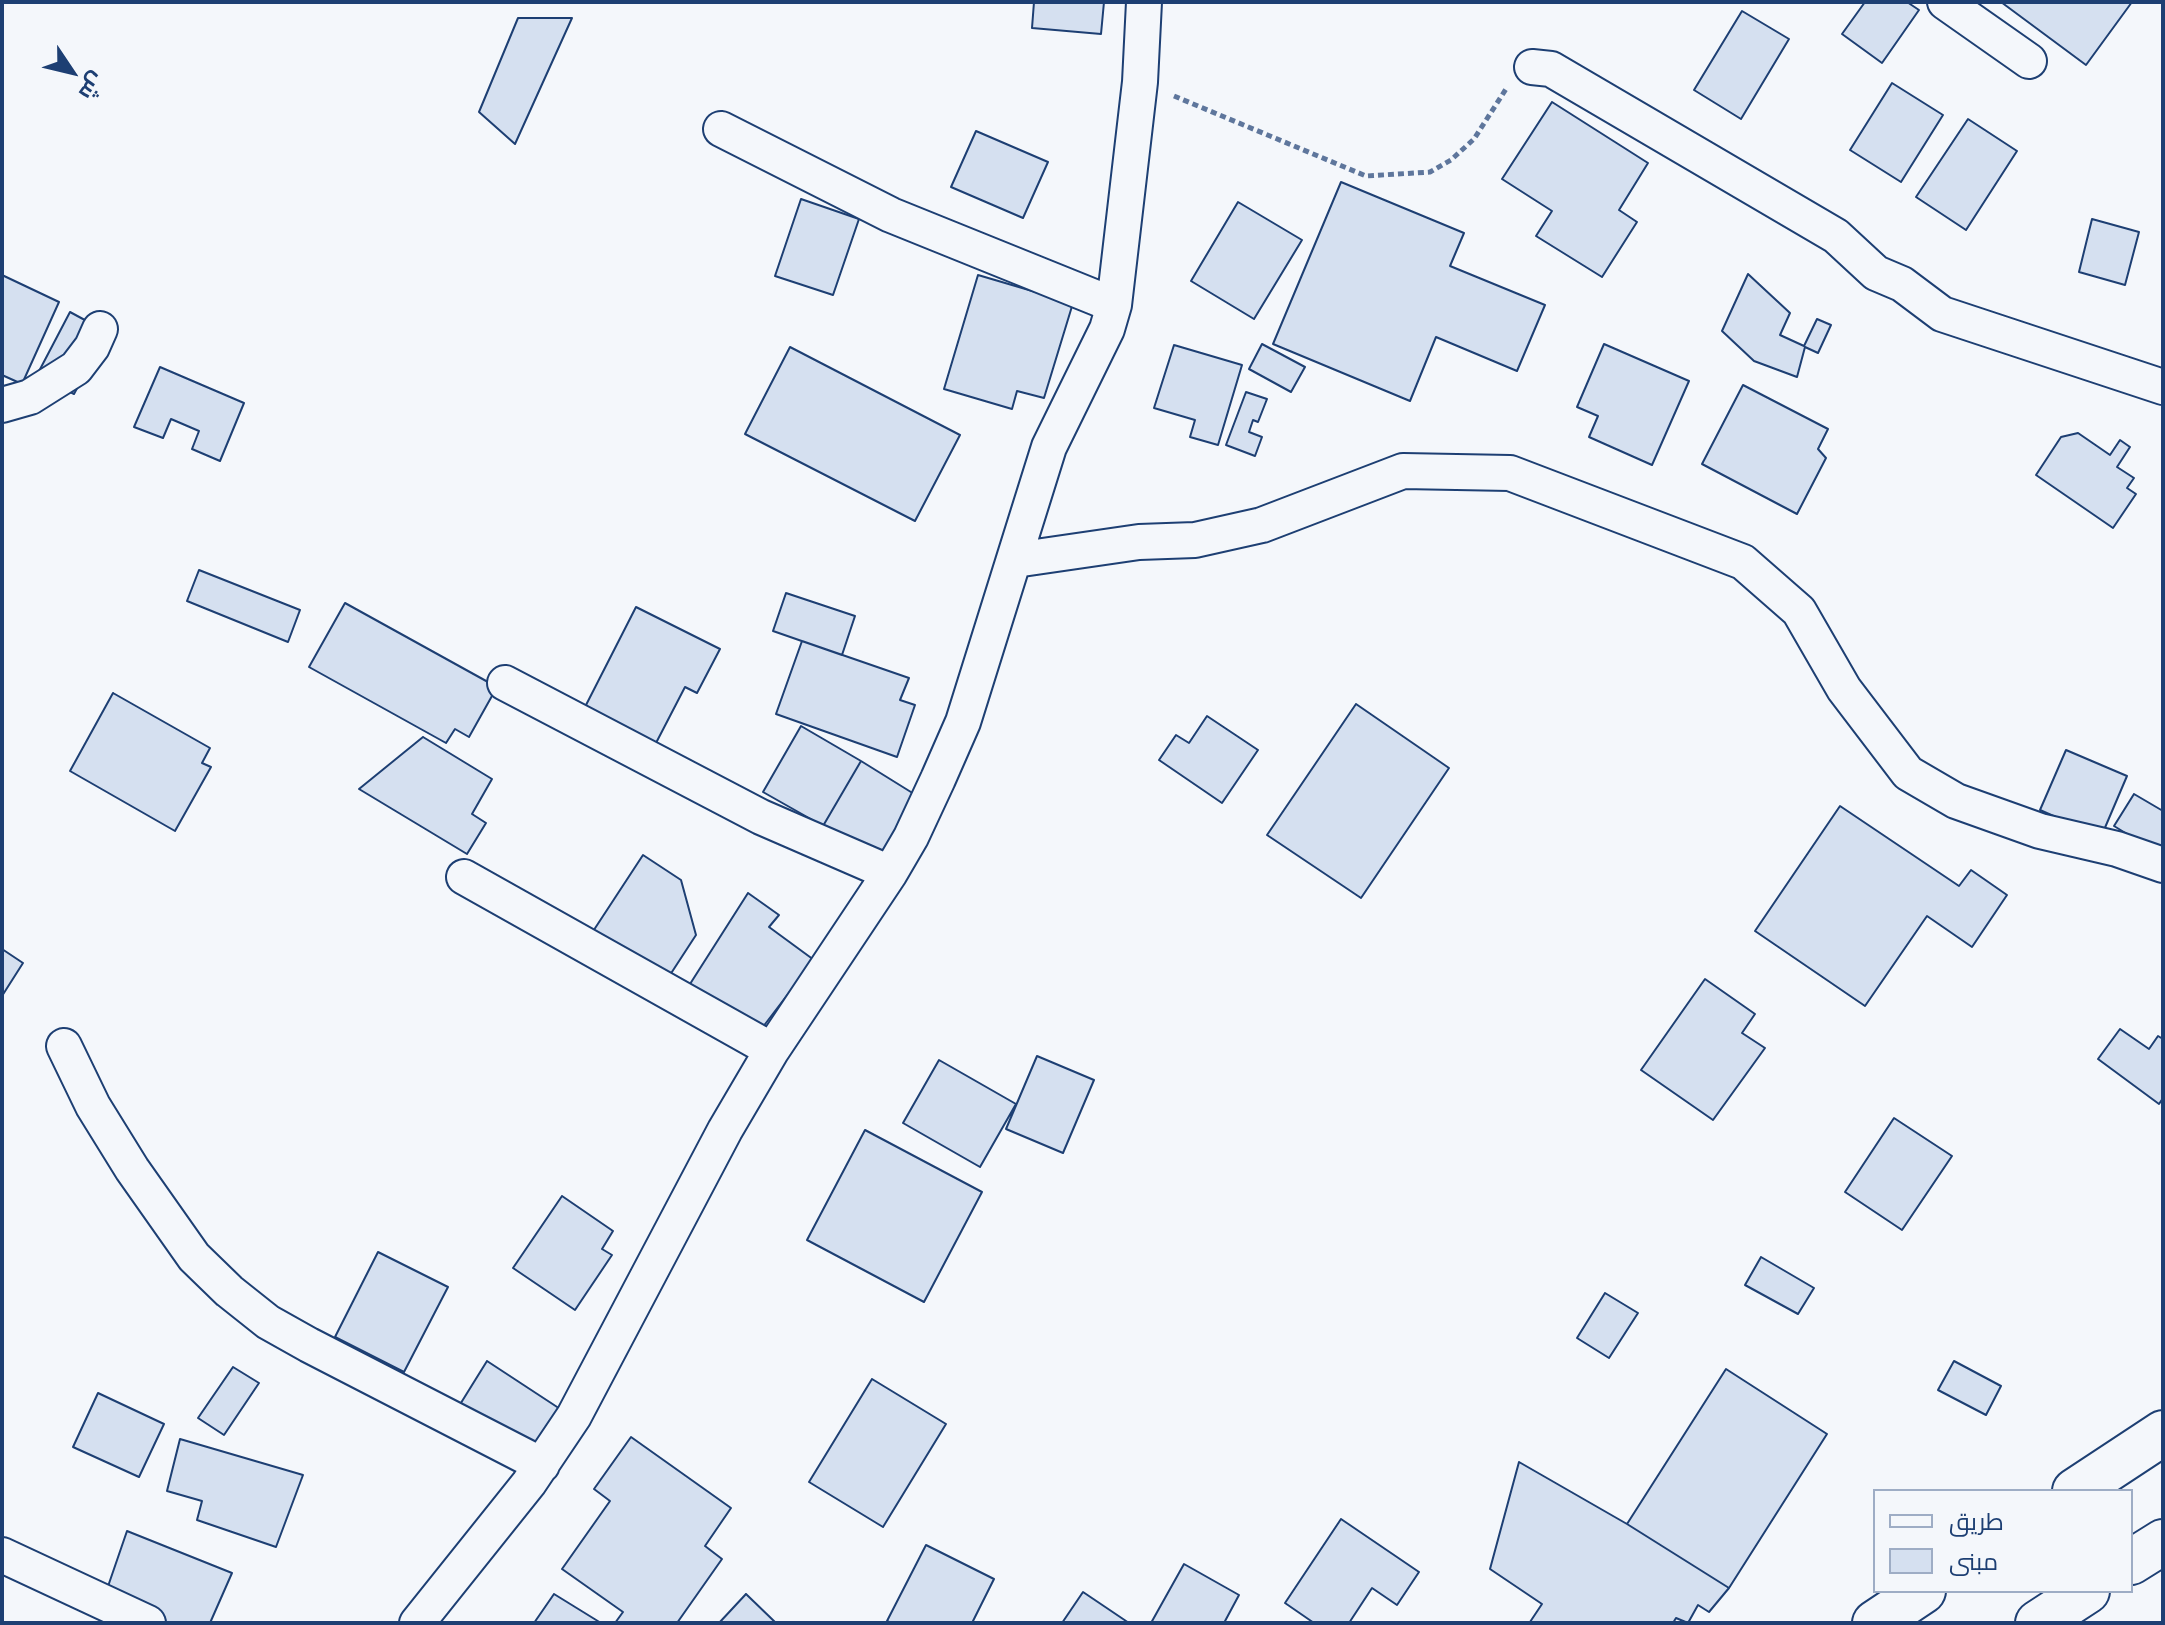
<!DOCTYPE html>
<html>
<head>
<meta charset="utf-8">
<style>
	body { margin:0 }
	#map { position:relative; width:2165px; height:1625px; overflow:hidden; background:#f4f7fb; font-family:"Fira Sans Condensed",Cairo,sans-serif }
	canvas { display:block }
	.frame { position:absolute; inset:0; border:4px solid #1d3f73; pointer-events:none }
	.legend { position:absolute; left:1873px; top:1489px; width:260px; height:104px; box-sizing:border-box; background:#f4f7fb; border:2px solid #9eadc5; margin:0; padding:10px 14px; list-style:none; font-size:24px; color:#1d3f73 }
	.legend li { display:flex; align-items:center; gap:16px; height:40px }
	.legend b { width:40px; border:2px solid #9eadc5 }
	.north { position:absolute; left:32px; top:32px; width:80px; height:80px; -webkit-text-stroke:6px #f4f7fb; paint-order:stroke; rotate:125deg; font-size:22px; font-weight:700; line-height:32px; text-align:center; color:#1d3f73 }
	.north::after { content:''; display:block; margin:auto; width:28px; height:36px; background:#1d3f73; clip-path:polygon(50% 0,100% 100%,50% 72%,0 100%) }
</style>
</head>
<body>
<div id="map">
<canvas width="2165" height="1625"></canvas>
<div class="frame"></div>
<ul class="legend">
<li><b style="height:10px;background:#f4f7fb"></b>طريق</li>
<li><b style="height:22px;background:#d5e0f0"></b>مبنى</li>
</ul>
<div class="north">ش</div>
</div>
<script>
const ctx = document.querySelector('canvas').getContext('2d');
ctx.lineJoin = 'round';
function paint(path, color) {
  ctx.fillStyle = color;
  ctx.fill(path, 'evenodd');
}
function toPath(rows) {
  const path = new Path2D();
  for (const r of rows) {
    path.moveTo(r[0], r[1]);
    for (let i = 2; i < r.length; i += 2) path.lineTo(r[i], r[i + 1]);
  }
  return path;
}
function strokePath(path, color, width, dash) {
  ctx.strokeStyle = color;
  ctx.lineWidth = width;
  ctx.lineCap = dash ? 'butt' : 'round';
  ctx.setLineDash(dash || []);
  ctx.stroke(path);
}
const building = toPath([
	[1034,2,1104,2,1101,34,1032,28,1034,2],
	[1865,2,1907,2,1919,10,1882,63,1842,34,1865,2],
	[2001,2,2132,2,2086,65,2001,2],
	[1742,11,1789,39,1741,119,1694,90,1742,11],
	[518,18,572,18,515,144,479,112,518,18],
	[1892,83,1943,115,1901,182,1850,150,1892,83],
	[1552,102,1648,163,1619,210,1637,222,1602,277,1536,236,1552,211,1502,179,1552,102],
	[1968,119,2017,151,1966,230,1916,197,1968,119],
	[976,131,1048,162,1023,218,951,187,976,131],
	[1341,182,1464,233,1450,266,1545,305,1517,371,1436,337,1410,401,1273,344,1341,182],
	[801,199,859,219,833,295,775,276,801,199],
	[1238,202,1302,240,1254,319,1191,281,1238,202],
	[2092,219,2139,232,2125,285,2079,272,2092,219],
	[1748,274,1790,313,1780,335,1804,346,1817,319,1831,325,1818,353,1805,347,1797,377,1754,361,1722,331,1748,274],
	[2,275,59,302,22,384,2,375,2,275],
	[978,275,1073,303,1044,398,1017,391,1012,409,944,389,978,275],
	[70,312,107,332,74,394,37,375,70,312],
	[1262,344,1305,367,1291,392,1249,369,1262,344],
	[1604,344,1689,381,1652,465,1589,437,1598,416,1577,407,1604,344],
	[1174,345,1242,365,1218,445,1190,437,1195,420,1154,408,1174,345],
	[790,347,960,435,915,521,745,434,790,347],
	[160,367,244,403,220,461,192,449,199,431,171,419,163,438,134,427,160,367],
	[1743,385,1828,429,1818,449,1826,458,1797,514,1702,464,1743,385],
	[1246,392,1267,399,1258,422,1253,420,1249,432,1262,437,1255,456,1226,445,1246,392],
	[2078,433,2110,455,2120,440,2130,447,2117,467,2134,478,2127,488,2136,494,2113,528,2036,475,2061,437,2078,433],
	[199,570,300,610,288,642,187,601,199,570],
	[786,593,855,616,842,655,773,631,786,593],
	[345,603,497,687,469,737,455,729,446,743,309,667,345,603],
	[636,607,720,649,697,693,685,687,656,743,585,707,636,607],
	[802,641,909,678,900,700,915,705,897,757,776,714,802,641],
	[113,693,210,748,202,763,211,767,175,831,70,771,113,693],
	[1356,704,1449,768,1361,898,1267,835,1356,704],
	[1207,716,1258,750,1222,803,1159,760,1176,735,1189,743,1207,716],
	[801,726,861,761,823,826,763,792,801,726],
	[423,737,492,779,472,814,486,823,467,854,359,789,423,737],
	[2066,750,2127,776,2101,837,2040,810,2066,750],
	[861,761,927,802,889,864,823,826,861,761],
	[2134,794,2163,811,2163,856,2114,826,2134,794],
	[1840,806,1959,886,1971,870,2007,895,1972,947,1927,916,1865,1006,1755,931,1840,806],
	[643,855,681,880,696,935,668,978,586,942,643,855],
	[748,893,779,915,769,927,814,960,756,1036,683,995,748,893],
	[2,949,23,963,2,996,2,949],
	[1705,979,1755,1014,1742,1033,1765,1048,1713,1120,1641,1070,1705,979],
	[2120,1029,2149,1049,2158,1036,2163,1039,2163,1098,2159,1104,2098,1059,2120,1029],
	[1037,1056,1094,1080,1063,1153,1006,1129,1037,1056],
	[939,1060,1016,1104,980,1167,903,1123,939,1060],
	[1894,1118,1952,1156,1902,1230,1845,1192,1894,1118],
	[865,1130,982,1192,924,1302,807,1240,865,1130],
	[562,1196,613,1231,602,1249,612,1255,575,1310,513,1268,562,1196],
	[378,1252,448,1287,404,1372,335,1337,378,1252],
	[1761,1257,1814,1288,1798,1314,1745,1285,1761,1257],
	[1605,1293,1638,1313,1609,1358,1577,1338,1605,1293],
	[487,1361,580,1422,539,1485,446,1427,487,1361],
	[1954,1361,2001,1386,1986,1415,1938,1390,1954,1361],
	[233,1367,259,1383,224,1435,198,1418,233,1367],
	[1726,1369,1827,1434,1729,1588,1627,1524,1726,1369],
	[872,1379,946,1424,883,1527,809,1482,872,1379],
	[98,1393,164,1424,139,1477,73,1447,98,1393],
	[631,1437,731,1508,705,1546,722,1559,677,1623,615,1623,623,1612,562,1569,610,1501,594,1489,631,1437],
	[180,1439,303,1475,276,1547,197,1520,202,1501,167,1491,180,1439],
	[1519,1462,1627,1524,1729,1588,1709,1612,1698,1605,1688,1623,1676,1618,1673,1623,1532,1623,1530,1622,1542,1604,1490,1569,1519,1462],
	[1341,1519,1419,1572,1397,1605,1372,1588,1349,1623,1314,1623,1285,1603,1341,1519],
	[127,1531,232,1573,210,1623,158,1623,104,1598,127,1531],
	[926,1545,994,1579,972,1623,891,1623,887,1621,926,1545],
	[1184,1564,1239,1595,1224,1623,1151,1623,1184,1564],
	[1083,1592,1129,1623,1062,1623,1083,1592],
	[554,1594,601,1623,534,1623,554,1594],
	[746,1594,776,1623,719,1623,746,1594]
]);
const path = toPath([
	[1174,96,1366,176,1430,172,1451,160,1474,139,1506,89]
]);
const minor = toPath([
	[1945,2,2029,61],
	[1532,67,1551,69,1836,236,1876,273,1902,284,1942,314,2163,387],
	[721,129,891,215,1114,305],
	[2,405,30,397,76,368,92,347,100,329],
	[1015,560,1139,542,1195,540,1262,525,1403,471,1510,473,1743,562,1799,611,1844,689,1908,773,1956,801,2040,831,2117,849,2163,865],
	[505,683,761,817,890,873],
	[464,877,772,1050],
	[64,1046,93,1106,132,1169,194,1257,229,1291,268,1322,309,1345,542,1465],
	[2,1555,148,1623],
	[417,1623,529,1483,574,1416,725,1130,772,1050,890,873,911,837,938,779,963,722,1049,447,1107,329,1114,305,1140,82,1144,2]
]);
const trunk = toPath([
	[2075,1491,2163,1433],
	[2131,1562,2163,1542],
	[1875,1623,1923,1591],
	[2038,1623,2087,1591]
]);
paint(building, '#d5e0f0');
strokePath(building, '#1d3f73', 2);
strokePath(minor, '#1d3f73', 38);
strokePath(trunk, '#1d3f73', 48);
strokePath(path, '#5e769c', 5, [6, 4]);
strokePath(minor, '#f4f7fb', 34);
strokePath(trunk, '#f4f7fb', 44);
</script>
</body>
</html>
